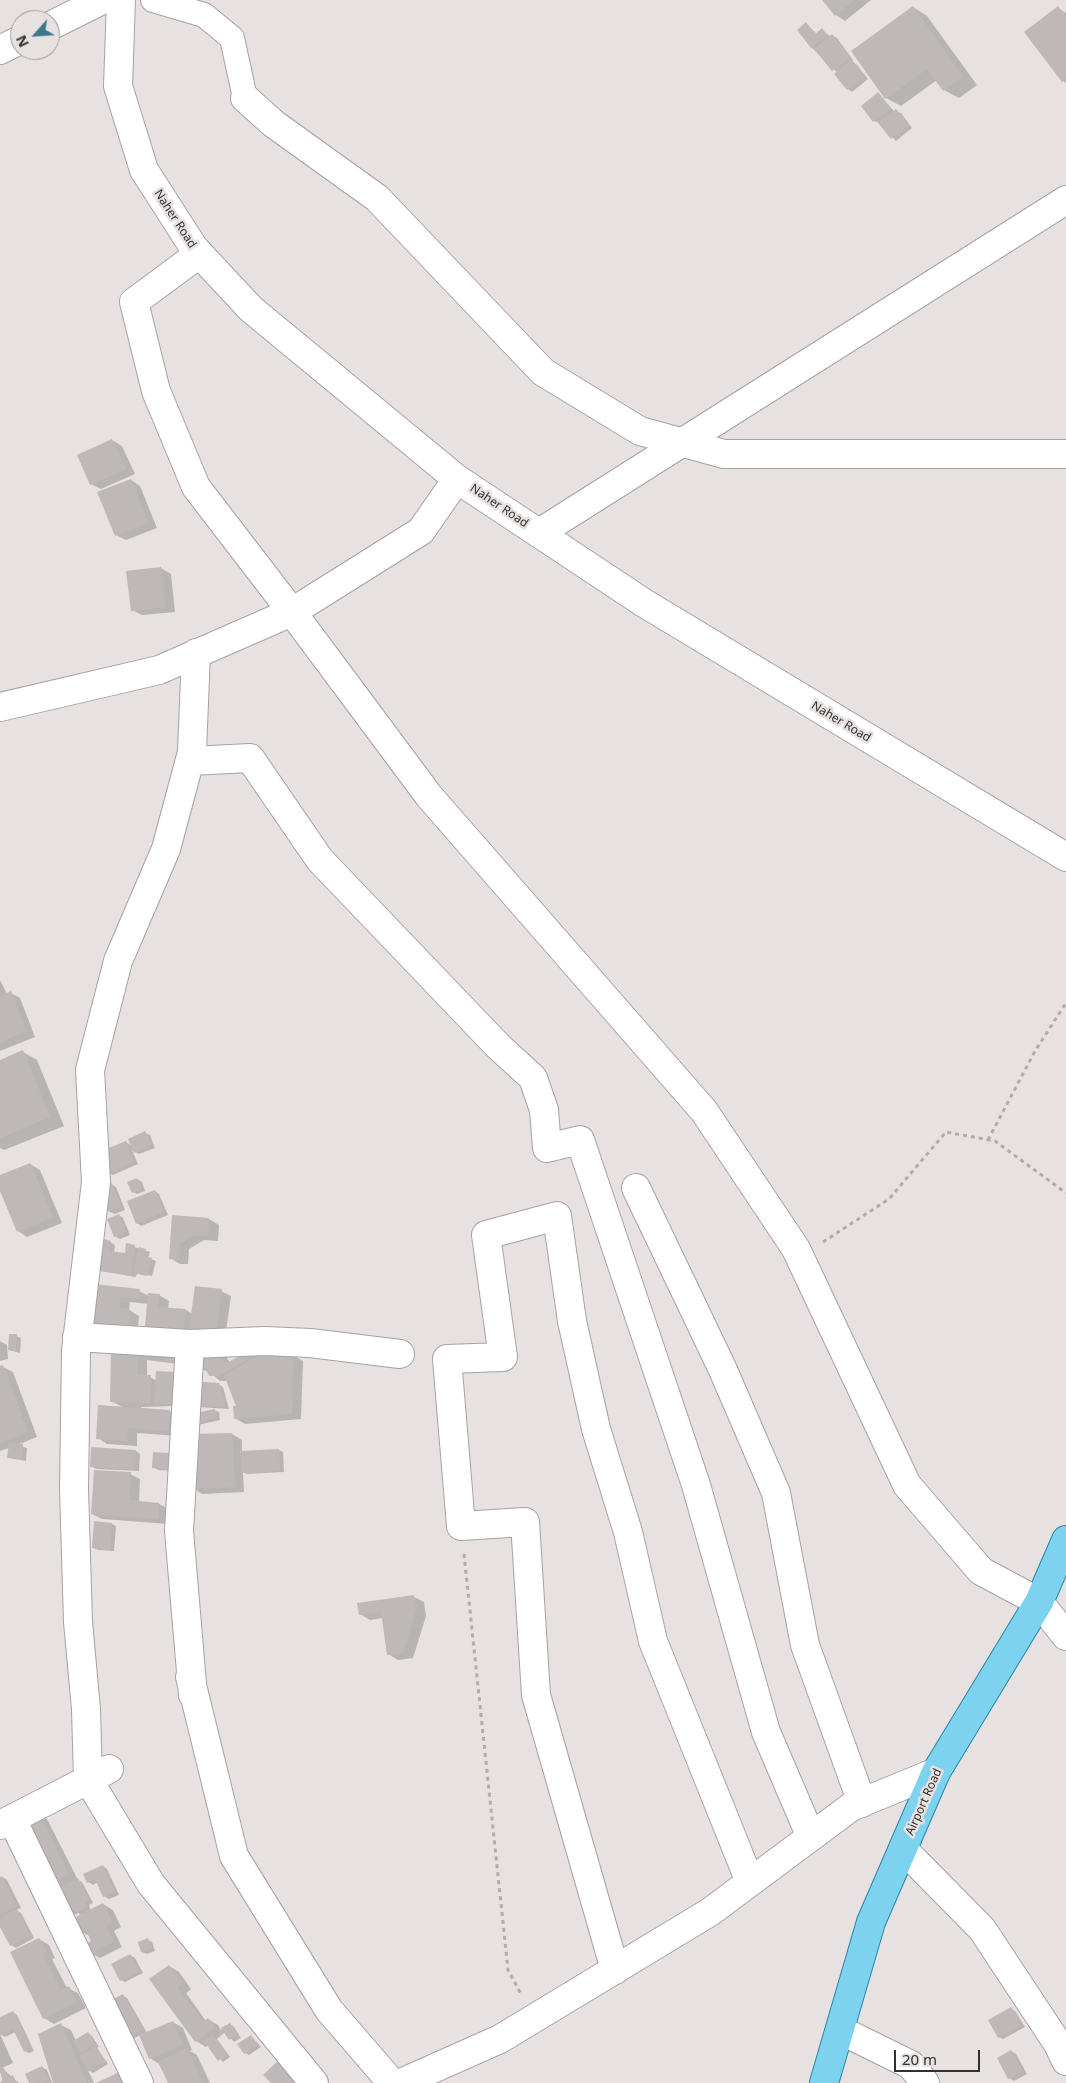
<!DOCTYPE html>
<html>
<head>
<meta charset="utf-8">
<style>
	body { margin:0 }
	#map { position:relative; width:1066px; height:2083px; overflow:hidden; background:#e8e1e1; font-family:"Noto Sans",sans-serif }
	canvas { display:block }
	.north { position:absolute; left:10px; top:10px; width:50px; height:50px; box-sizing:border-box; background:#e8e1e1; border:1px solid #9f9a9a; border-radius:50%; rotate:244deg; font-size:14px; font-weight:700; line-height:20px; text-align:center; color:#323030 }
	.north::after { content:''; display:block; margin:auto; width:18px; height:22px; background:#3c778f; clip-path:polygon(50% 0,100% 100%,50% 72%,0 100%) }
	.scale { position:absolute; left:894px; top:2050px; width:86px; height:22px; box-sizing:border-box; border:2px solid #323030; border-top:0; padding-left:6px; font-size:15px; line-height:18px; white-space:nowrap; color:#323030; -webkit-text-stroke:4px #e8e1e1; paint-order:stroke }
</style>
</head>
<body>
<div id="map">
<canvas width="1066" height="2083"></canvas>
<div class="north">N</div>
<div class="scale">20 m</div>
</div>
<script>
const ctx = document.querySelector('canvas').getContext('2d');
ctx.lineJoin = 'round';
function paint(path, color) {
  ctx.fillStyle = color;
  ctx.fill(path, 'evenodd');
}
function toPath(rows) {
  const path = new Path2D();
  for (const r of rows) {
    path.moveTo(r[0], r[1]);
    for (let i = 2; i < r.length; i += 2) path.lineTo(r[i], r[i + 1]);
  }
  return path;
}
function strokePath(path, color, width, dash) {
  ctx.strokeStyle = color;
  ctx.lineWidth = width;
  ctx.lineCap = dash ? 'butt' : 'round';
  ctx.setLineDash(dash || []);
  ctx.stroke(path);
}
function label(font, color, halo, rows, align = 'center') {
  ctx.font = font + ' "Noto Sans",sans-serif';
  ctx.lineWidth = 5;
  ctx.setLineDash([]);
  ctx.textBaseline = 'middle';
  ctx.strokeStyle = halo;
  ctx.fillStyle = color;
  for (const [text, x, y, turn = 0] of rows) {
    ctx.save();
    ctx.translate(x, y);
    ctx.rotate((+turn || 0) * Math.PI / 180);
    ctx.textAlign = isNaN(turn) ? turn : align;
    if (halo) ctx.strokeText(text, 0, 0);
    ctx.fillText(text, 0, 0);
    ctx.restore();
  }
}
const shadow = toPath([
	[823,0,871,0,845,21,836,15],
	[913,7,927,16,977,85,959,98,944,90,937,80,901,106,886,98],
	[1058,8,1066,13,1066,83,1063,81],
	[806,24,817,34,822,30,831,37,833,36,837,38,853,60,851,61,857,65,868,79,852,92,848,89,836,75,838,73,811,47],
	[878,94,895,112,901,113,912,128,896,141,880,123,874,121],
	[112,440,122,446,135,474,101,489,91,484],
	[131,480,140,486,157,528,126,540,116,535],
	[161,568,171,574,175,612,142,615,132,610],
	[0,980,7,994,11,993,20,998,35,1037,0,1051],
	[23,1052,37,1060,64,1126,4,1150,0,1148,0,1061],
	[145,1133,150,1135,155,1148,139,1154,132,1150,138,1164,113,1175,108,1172,126,1142,132,1146],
	[30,1164,40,1170,62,1223,27,1237,18,1231,0,1188,0,1176],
	[137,1179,142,1182,145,1191,137,1194,133,1192],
	[112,1185,116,1187,125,1210,115,1214,110,1212,101,1189],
	[155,1191,159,1194,168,1215,141,1226,137,1223],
	[119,1215,123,1218,130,1235,120,1239,115,1236],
	[173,1217,209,1219,219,1225,218,1241,204,1240,189,1249,188,1264,180,1264,170,1258],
	[110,1242,115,1245,114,1253,126,1255,128,1245,150,1252,148,1258,156,1261,152,1276,138,1273,135,1277,100,1270],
	[95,1286,139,1291,149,1296,159,1295,169,1301,168,1309,186,1310,192,1314,221,1291,231,1296,224,1345,199,1341,148,1304,130,1302,129,1310,139,1316,136,1343],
	[16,1336,21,1338,20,1353,9,1350],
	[0,1341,7,1345,8,1359,0,1361],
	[113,1347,156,1348,186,1365,147,1360,147,1376,156,1380,173,1373,178,1376,176,1406,141,1407,141,1409,169,1411,179,1417,178,1436,137,1433,137,1446,107,1444,98,1438,124,1408,111,1401],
	[224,1353,230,1363,245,1354,294,1356,303,1361,301,1419,245,1424,235,1418,237,1407,228,1381,220,1381,209,1372,194,1366],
	[3,1367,13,1372,37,1437,17,1445,27,1448,26,1461,9,1458,9,1448,0,1451,0,1368],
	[218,1384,223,1387,229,1409,197,1407],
	[214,1410,219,1412,220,1420,198,1425,193,1422],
	[232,1434,242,1440,242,1452,279,1450,283,1452,284,1472,247,1474,243,1472,244,1492,202,1494,193,1488],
	[136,1451,140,1454,139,1471,96,1469,91,1466],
	[174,1457,173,1471,158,1470,153,1467],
	[130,1474,140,1479,139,1502,159,1504,169,1509,168,1524,102,1519,92,1514],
	[112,1524,116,1526,114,1551,98,1550,94,1548],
	[414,1597,424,1602,426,1616,413,1658,398,1660,388,1654,383,1618,370,1620,360,1614],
	[38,1814,47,1819,78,1880,82,1882,93,1903,89,1905,91,1911,103,1904,113,1910,121,1927,114,1931,122,1947,100,1958,90,1953,93,1942,90,1936,79,1931,82,1915,78,1913,72,1916,51,1883],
	[103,1866,107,1869,119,1895,109,1899,104,1896,98,1882,93,1885,88,1882],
	[2,1877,7,1880,21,1908,16,1910,21,1913,34,1938,16,1948,11,1945,0,1924,0,1879],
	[39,1939,49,1945,55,1958,52,1959,67,1988,78,1993,86,2008,54,2024,44,2018],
	[148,1940,152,1942,155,1951,147,1954,142,1952,139,1943],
	[130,1955,135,1958,143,1973,125,1982,121,1980],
	[169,1966,179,1972,191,1989,186,1993,206,2021,208,2019,218,2025,221,2030,230,2024,234,2027,241,2038,234,2042,225,2032,217,2039,230,2057,223,2062,208,2045,206,2047,196,2041,151,1979],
	[123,1996,127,1998,147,2033,173,2022,183,2028,192,2050,190,2051,197,2055,210,2083,169,2083,159,2064,150,2058,140,2035,133,2039,129,2037],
	[1011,2008,1015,2011,1025,2027,1003,2039,999,2037],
	[13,2012,17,2015,34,2051,29,2053,25,2051,16,2032,5,2037,0,2034,13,2063,2,2068,19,2083,0,2083,4,2081,0,2072,0,2018],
	[61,2025,71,2030,76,2041,88,2033,92,2036,99,2047,97,2048,108,2064,93,2073,88,2070,94,2083,54,2083],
	[251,2036,261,2047,249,2055,245,2053],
	[1011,2051,1016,2054,1027,2074,1014,2081,1009,2078,999,2058],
	[42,2067,47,2070,52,2083,30,2083,26,2074]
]);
const building = toPath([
	[822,0,854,0,835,16],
	[913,6,963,77,943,91,927,69,885,99,851,51],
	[1058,6,1066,17,1066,79,1062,82,1024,32],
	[806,22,815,34,822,28,827,35,811,48,797,30],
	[832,34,850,57,832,71,814,49],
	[852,60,865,76,847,90,834,74],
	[878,92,891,108,873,122,861,106],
	[896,109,909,125,891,139,878,123],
	[112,439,126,469,90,485,77,455],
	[131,479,148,523,115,536,97,492],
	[161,567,166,607,131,611,126,571],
	[11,991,26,1031,0,1042,0,996],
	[23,1050,50,1117,0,1138,0,1060],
	[145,1131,151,1145,134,1153,128,1139],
	[126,1141,134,1162,107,1173,99,1152],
	[30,1163,53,1217,17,1232,0,1191,0,1175],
	[137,1178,142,1189,132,1193,127,1182],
	[112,1183,121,1207,109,1212,99,1189],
	[155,1190,164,1212,136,1224,127,1201],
	[119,1214,126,1232,114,1237,107,1219],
	[172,1215,209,1218,208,1236,194,1235,180,1243,179,1260,169,1259],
	[104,1239,111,1241,109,1251,125,1253,126,1243,135,1245,131,1276,99,1271],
	[139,1247,146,1249,144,1256,152,1258,147,1276,133,1273],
	[94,1284,140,1289,139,1299,120,1297,119,1308,130,1309,127,1338,89,1335],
	[195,1286,222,1289,215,1340,188,1336],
	[148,1293,160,1294,158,1307,186,1309,183,1339,144,1336],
	[9,1334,17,1334,16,1351,8,1350],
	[111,1346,157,1347,156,1356,138,1356,138,1375,151,1375,150,1403,110,1402],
	[166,1346,182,1363,165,1362],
	[214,1346,225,1364,243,1354,262,1351,219,1376,209,1376,205,1368,193,1367],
	[262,1354,294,1354,292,1414,234,1419,233,1406,236,1406,224,1375],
	[3,1365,28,1432,0,1443,0,1366],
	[156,1371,174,1372,172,1404,154,1403],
	[192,1381,219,1383,225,1407,192,1405],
	[98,1405,170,1410,168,1431,128,1428,127,1441,96,1439],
	[215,1409,216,1417,192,1423,190,1414],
	[232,1433,235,1487,191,1489,189,1434],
	[9,1443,23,1444,22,1459,7,1458],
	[91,1447,136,1450,135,1469,90,1467],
	[279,1449,280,1471,242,1473,240,1451],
	[153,1452,170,1453,169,1469,152,1468],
	[94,1470,131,1472,129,1500,159,1503,159,1519,91,1514],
	[94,1521,112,1523,110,1550,92,1548],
	[414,1595,416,1610,403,1653,387,1655,381,1612,359,1615,357,1603],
	[38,1812,69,1875,50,1884,19,1822],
	[103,1865,115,1892,103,1897,95,1879,87,1883,83,1874],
	[2,1876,17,1906,0,1914,0,1877],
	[78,1878,89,1900,85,1902,87,1907,76,1913,74,1910,67,1914,55,1890],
	[103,1903,112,1922,105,1926,114,1941,89,1954,84,1945,91,1941,85,1928,78,1932,72,1919],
	[17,1909,30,1936,10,1946,0,1927,0,1918],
	[39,1938,47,1952,43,1954,61,1990,69,1986,77,2002,43,2019,10,1952],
	[148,1938,152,1948,141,1952,138,1942],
	[130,1954,139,1971,120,1981,111,1964],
	[169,1965,183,1983,177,1987,203,2022,208,2018,215,2028,195,2042,149,1979],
	[123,1994,142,2029,128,2038,108,2002],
	[1011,2007,1021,2025,998,2038,988,2020],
	[13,2011,30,2048,24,2052,13,2029,0,2036,0,2017],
	[173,2021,183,2045,149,2059,139,2035],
	[61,2023,87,2083,53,2083,38,2034],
	[230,2023,237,2035,229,2040,221,2028],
	[88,2032,95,2044,80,2053,73,2041],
	[213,2035,227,2054,218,2061,204,2041],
	[251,2035,257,2045,244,2054,237,2044],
	[96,2046,105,2061,88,2071,79,2055],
	[187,2048,203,2083,168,2083,158,2062],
	[1011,2050,1023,2071,1008,2079,997,2058],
	[282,2057,304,2083,271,2083,263,2075],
	[42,2066,49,2082,29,2083,25,2074],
	[4,2068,8,2078,13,2075,16,2083,0,2083,2,2080,0,2069],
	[128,2068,135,2083,96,2083]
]);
const path = toPath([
	[988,1140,1035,1051,1066,1003],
	[823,1242,889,1199,946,1132,995,1141,1066,1193],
	[464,1554,508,1970,521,1994]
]);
const pedestrian = toPath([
	[153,0,204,15,232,38,245,98]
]);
const minor = toPath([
	[50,26,102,0],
	[0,50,20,40],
	[245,98,274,124,377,198,543,372,640,431,724,454,1066,454],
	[199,254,134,302,156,391,196,487,292,612,429,796,704,1111,796,1249,907,1485,981,1571,1039,1602],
	[196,653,192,752,166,849,118,961,90,1070,96,1182,76,1351,74,1489,78,1622,86,1709,88,1779,151,1884,314,2083],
	[0,707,159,670,292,612,421,531,457,479],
	[190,761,250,758,320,860,498,1046,533,1078,544,1110,547,1148,580,1140,696,1485,766,1732,811,1837],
	[636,1188,723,1370,776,1493,805,1645,862,1803],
	[77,1337,190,1344,265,1341,310,1343,400,1354],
	[190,1344,179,1531,193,1695],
	[190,1677,234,1856,329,2010,392,2083],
	[12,1819,139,2083],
	[0,1825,109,1769],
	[903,1849,982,1929,1058,2044,1066,2061],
	[615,1970,536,1695,525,1522,461,1526,447,1359,503,1357,486,1235,557,1216,572,1321,596,1429,628,1532,653,1641,750,1882],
	[840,2030,911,2065,925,2083],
	[401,2083,500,2039,710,1912,851,1807,936,1772]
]);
const secondary = toPath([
	[121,0,118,86,144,170,194,248,251,309,457,479,644,603,1066,857],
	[539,533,1066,200],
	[1039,1602,1066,1636]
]);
const primary = toPath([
	[824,2083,871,1922,936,1772,1039,1602,1066,1540]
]);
const streetNames = [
	["Naher Road",175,219,57],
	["Naher Road",499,506,34],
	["Naher Road",841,722,31],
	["Airport Road",924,1802,-66]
];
paint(shadow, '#0003');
paint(building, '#bfb8b9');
strokePath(pedestrian, '#a8a1a2', 26);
strokePath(minor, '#a8a1a2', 30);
strokePath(secondary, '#a8a1a2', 30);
strokePath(primary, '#2986a6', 30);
strokePath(path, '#b1acac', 3, [4, 4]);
strokePath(pedestrian, '#fff', 24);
strokePath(minor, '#fff', 28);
strokePath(secondary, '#fff', 28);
strokePath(primary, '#7cd2ef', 28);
label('12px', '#323030', '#e8e1e1', streetNames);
</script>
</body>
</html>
